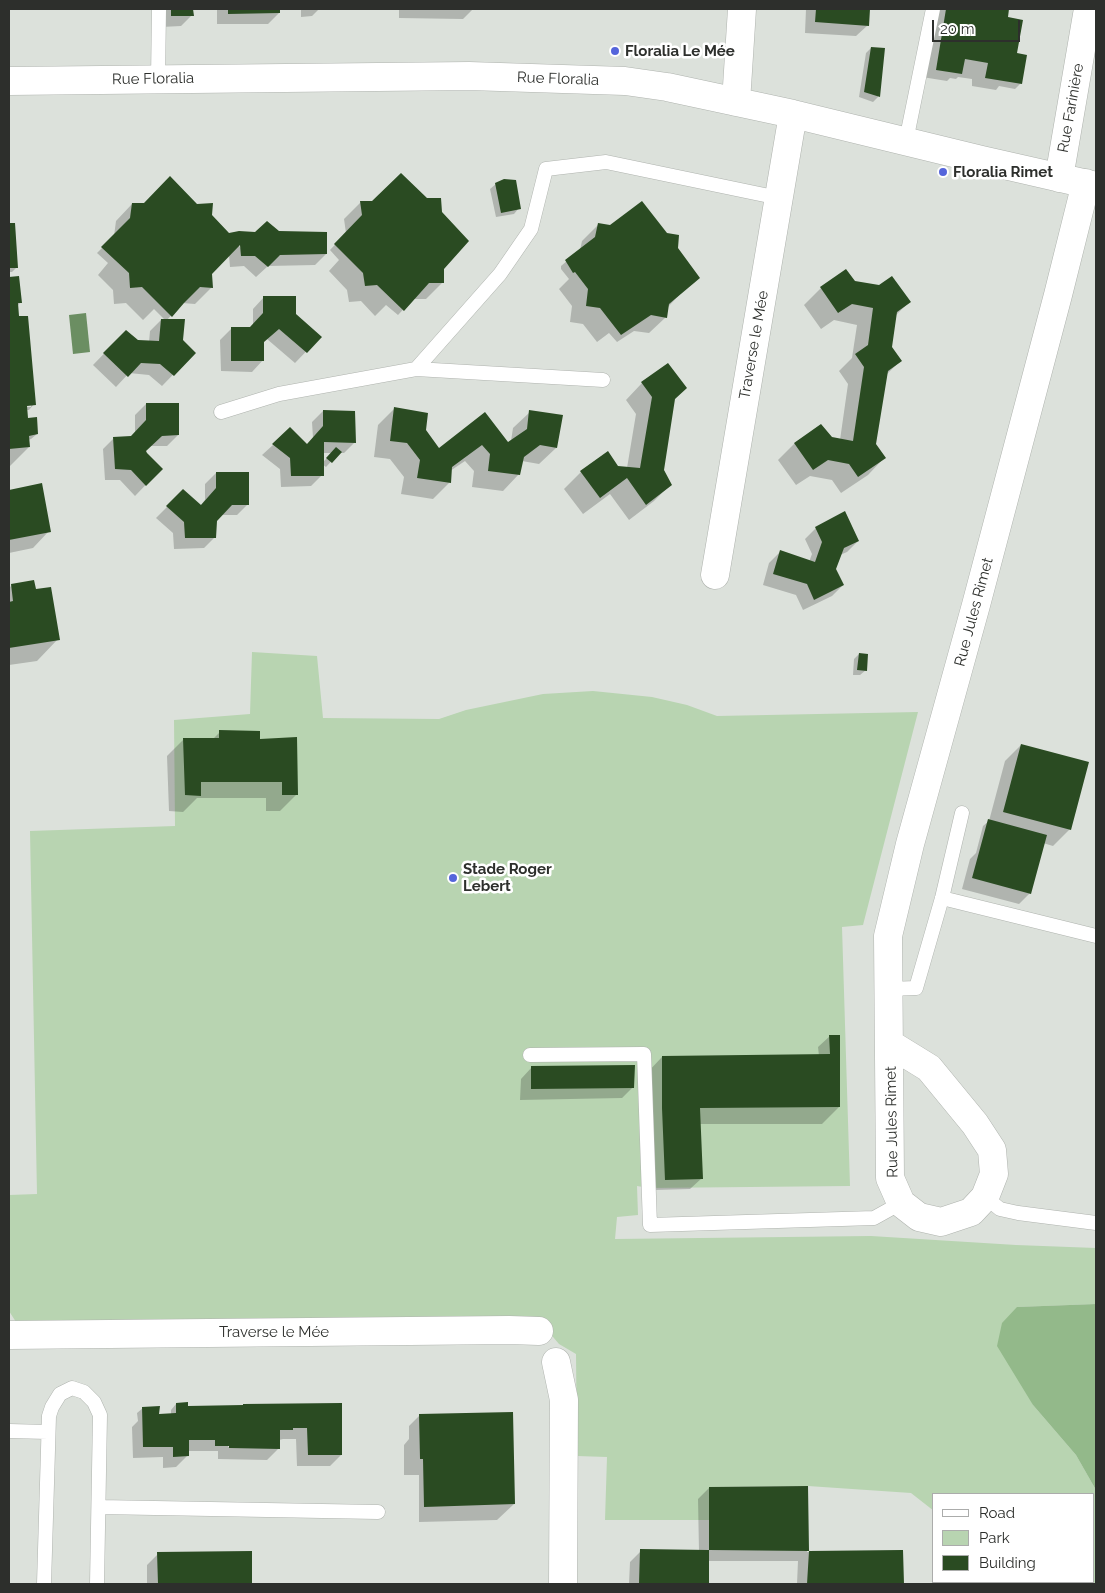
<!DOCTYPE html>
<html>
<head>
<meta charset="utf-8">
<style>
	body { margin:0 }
	#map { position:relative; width:1105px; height:1593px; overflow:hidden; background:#dce1db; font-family:Raleway,sans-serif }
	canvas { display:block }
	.frame { position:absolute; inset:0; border:10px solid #2d2f2c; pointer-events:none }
	.legend { position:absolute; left:932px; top:1493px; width:162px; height:90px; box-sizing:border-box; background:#fff; border:1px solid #abacab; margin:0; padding:6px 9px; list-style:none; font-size:15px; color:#2d2f2c }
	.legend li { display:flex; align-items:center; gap:10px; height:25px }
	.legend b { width:25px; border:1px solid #abacab }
	.scale { position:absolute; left:932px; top:20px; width:88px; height:22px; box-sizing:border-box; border:2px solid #2d2f2c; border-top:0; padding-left:6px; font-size:15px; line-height:18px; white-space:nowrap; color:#2d2f2c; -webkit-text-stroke:4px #fff; paint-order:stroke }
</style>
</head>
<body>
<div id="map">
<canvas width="1105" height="1593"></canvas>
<div class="frame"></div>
<ul class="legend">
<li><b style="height:6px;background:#fff"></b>Road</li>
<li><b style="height:14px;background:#b8d4b1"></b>Park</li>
<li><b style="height:14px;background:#2a4b22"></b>Building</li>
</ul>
<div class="scale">20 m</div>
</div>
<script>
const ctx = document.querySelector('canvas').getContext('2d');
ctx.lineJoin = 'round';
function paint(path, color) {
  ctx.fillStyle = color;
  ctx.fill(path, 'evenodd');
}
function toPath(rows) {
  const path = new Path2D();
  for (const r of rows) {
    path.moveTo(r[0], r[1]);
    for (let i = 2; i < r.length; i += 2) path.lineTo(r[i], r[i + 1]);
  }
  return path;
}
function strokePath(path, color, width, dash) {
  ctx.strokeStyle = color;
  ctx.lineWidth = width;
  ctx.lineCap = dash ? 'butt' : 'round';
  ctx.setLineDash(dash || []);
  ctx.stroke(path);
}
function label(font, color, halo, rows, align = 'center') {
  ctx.font = font + ' Raleway,sans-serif';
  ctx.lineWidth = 5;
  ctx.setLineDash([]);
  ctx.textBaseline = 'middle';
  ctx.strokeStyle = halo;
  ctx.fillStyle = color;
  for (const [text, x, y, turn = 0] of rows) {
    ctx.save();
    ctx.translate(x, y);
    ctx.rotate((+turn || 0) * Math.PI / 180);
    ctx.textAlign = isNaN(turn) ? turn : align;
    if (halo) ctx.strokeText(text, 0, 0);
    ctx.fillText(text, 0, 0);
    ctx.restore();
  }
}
const green = toPath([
	[252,652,317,656,323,718,439,719,466,710,543,694,593,691,652,697,687,705,717,716,918,712,863,925,842,927,850,1186,649,1188,637,1186,638,1215,617,1217,615,1239,871,1236,1016,1245,1096,1248,1096,1304,1017,1307,1033,1405,1076,1455,1096,1490,1096,1584,996,1584,997,1582,1094,1582,1094,1494,934,1494,934,1511,911,1493,808,1486,709,1487,709,1520,605,1520,607,1457,577,1456,576,1354,559,1344,548,1331,16,1322,9,1311,9,1195,37,1194,30,831,175,826,174,720,250,714]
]);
const forest = toPath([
	[1096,1304,1096,1490,1076,1455,1033,1405,997,1346,1002,1323,1017,1307]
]);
const water = toPath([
	[86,313,90,352,73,354,69,315]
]);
const shadow = toPath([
	[160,9,192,9,192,15,181,26,161,27],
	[217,9,279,9,279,13,268,24,217,24],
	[301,9,319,9,312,16,301,17],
	[399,9,473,9,463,19,399,18],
	[806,9,869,9,868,25,856,36,805,33],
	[933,9,1008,9,1006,18,1016,54,1021,83,1015,89,999,86,996,90,972,86,972,79,958,77,956,79,950,78,947,81,922,77],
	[871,48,884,49,878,97,873,102,859,97,866,53],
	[496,184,519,208,514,214,496,217,490,189],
	[361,202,443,269,443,282,426,299,413,299,398,315,386,305,375,316,361,301,349,302,347,290,329,271,339,260,330,250,346,233,344,219],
	[132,204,197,205,211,216,229,234,279,232,326,254,315,265,268,266,256,277,244,266,230,267,229,255,211,273,212,287,195,304,182,303,167,320,182,341,194,353,162,386,149,375,129,373,116,387,93,365,126,331,138,342,149,342,150,331,161,320,165,320,154,309,143,320,126,303,114,304,113,290,98,275,108,263,97,253,114,236,116,221],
	[236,242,239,242,243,251],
	[9,224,14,225,17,267,12,272,9,272],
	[599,224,676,248,681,293,668,307,666,317,649,333,634,331,617,342,609,333,597,342,583,324,570,322,572,306,559,289,569,279,561,269,561,266,580,250,582,241],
	[845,271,855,282,909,302,895,316,890,348,900,361,887,374,875,444,884,458,868,475,841,493,832,480,810,476,796,485,778,460,794,444,820,425,831,438,840,440,848,384,839,371,852,358,857,325,834,320,821,329,804,305,821,288],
	[18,277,21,302,17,306,18,318,34,404,29,410,26,410,27,421,37,434,31,439,28,440,29,447,9,467,9,278],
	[31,404,31,407,21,407],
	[264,297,295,315,320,337,295,363,267,339,263,342,263,360,252,372,221,371,220,340,231,329,250,329,253,325,253,309],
	[642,383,673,401,662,470,671,484,654,501,629,520,610,494,583,514,564,489,581,472,608,453,618,467,627,468,636,414,626,400],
	[146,404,178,435,167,446,149,446,145,451,146,454,161,469,135,496,120,480,105,480,103,449,114,438,130,438,135,432,135,415],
	[395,408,424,430,439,450,485,414,508,443,511,441,513,428,530,412,556,448,539,464,522,461,519,474,503,491,472,487,474,471,465,461,450,471,450,482,433,499,401,494,404,477,390,459,374,457,378,425],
	[323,411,355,442,344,453,339,453,326,467,322,464,322,475,311,486,281,487,280,469,262,455,273,445,307,445,313,438,312,422],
	[323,453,332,453,323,462],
	[216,473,248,504,237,515,220,515,216,521,215,537,204,548,174,549,173,533,156,518,183,491,200,506,205,500,205,484],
	[41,484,49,531,33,548,9,553,9,492],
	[816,528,858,541,847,552,840,555,835,570,843,585,832,596,803,610,796,595,763,585,769,563,780,552,809,562,812,554,805,539],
	[12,585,35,590,58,639,37,661,9,665,9,588],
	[859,654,866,670,860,675,853,675,854,659],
	[220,732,259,741,296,795,280,811,266,811,266,798,197,798,183,812,169,811,167,756,184,739,212,740],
	[1021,745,1070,829,1053,846,1043,843,1030,893,1019,904,962,889,970,859,976,853,983,826,989,821,1005,761],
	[830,1036,839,1107,822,1124,699,1124,702,1178,690,1189,654,1190,646,1074,662,1057,819,1056,818,1047],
	[532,1067,633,1087,622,1098,520,1100,521,1079],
	[176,1404,187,1408,241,1407,243,1405,341,1404,341,1455,330,1466,297,1466,296,1439,283,1439,279,1440,278,1449,267,1460,218,1459,218,1451,187,1451,187,1456,176,1467,163,1468,163,1457,133,1458,132,1427,138,1421,137,1413,143,1408,158,1415,171,1415,171,1410],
	[228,1434,230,1447,228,1447],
	[420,1415,514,1504,497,1520,419,1522,419,1475,404,1475,404,1445,409,1439,409,1426],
	[807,1487,807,1552,902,1551,903,1584,797,1584,798,1561,708,1561,708,1584,629,1584,630,1562,641,1551,699,1551,698,1499,709,1488],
	[250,1553,251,1584,147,1584,147,1565,158,1554]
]);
const building = toPath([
	[171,9,193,9,194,16,171,16],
	[228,9,280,9,280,13,228,14],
	[816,9,870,9,869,26,815,22],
	[946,9,1009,9,1008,17,1023,20,1017,53,1027,55,1022,84,985,78,988,63,965,59,962,74,936,70],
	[871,47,885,48,880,97,864,92],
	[401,173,427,198,441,198,442,212,469,241,444,269,444,283,429,283,404,311,377,285,365,286,363,273,334,244,362,215,360,201,372,201],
	[170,176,197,204,213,203,212,215,229,233,239,231,255,232,267,221,279,231,327,232,327,254,280,255,268,267,255,256,241,256,240,245,212,274,213,288,200,287,184,303,172,317,142,287,130,288,129,273,101,247,130,218,132,203,144,203],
	[504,179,516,180,521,209,501,213,495,183],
	[642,201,667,233,679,235,678,248,700,278,669,304,667,318,651,315,621,335,600,308,586,306,588,289,575,272,573,273,565,260,595,237,598,223,610,225],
	[9,223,15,223,18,268,9,268],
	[846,269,855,281,879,285,892,276,911,302,897,312,892,347,902,361,888,371,876,444,886,458,858,477,849,464,828,460,813,470,794,443,821,424,832,437,853,441,864,367,855,354,868,345,873,308,852,304,838,313,820,287],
	[19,276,22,303,18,303,19,316,28,316,36,405,27,406,28,418,37,417,38,434,29,436,30,447,9,449,9,277],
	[263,296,296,296,296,314,322,337,307,353,279,329,264,342,264,361,231,361,231,327,250,327,263,313],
	[161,319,185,319,183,340,196,353,174,376,160,364,141,363,128,377,103,353,126,330,138,340,159,341],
	[668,363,687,388,675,399,664,470,672,485,646,505,627,478,600,498,580,471,608,451,618,466,640,468,652,397,641,382],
	[146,403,179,403,179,435,162,436,146,451,147,453,163,469,146,486,131,470,115,469,113,437,131,436,146,420],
	[394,407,428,413,426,430,439,448,485,412,508,442,527,429,529,410,563,415,557,448,540,445,524,457,520,475,488,471,490,454,482,445,452,467,451,483,417,478,420,460,407,443,390,441],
	[323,410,355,411,356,443,324,442,324,476,291,476,290,458,272,444,290,427,307,444,323,426],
	[336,447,342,452,332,463,326,458],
	[216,472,249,472,249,505,232,505,217,521,216,538,185,538,184,522,166,506,183,489,201,505,216,488],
	[42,483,51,532,9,540,9,490],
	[845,511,859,541,844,548,836,569,844,585,814,600,807,584,773,574,780,550,815,562,822,542,815,527],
	[34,580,36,589,51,587,60,640,9,648,9,602,13,601,11,584],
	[859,653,868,654,867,671,857,670],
	[219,730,260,731,260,739,297,737,298,795,282,795,282,782,201,782,201,796,185,795,183,738,219,738],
	[1021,744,1089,762,1071,830,1003,812],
	[988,819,1047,835,1031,894,972,878],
	[829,1035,840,1035,840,1107,700,1108,703,1179,665,1180,662,1108,662,1056,830,1054],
	[635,1065,634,1088,531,1089,531,1066],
	[188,1402,188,1406,243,1405,243,1404,342,1403,342,1455,308,1455,307,1428,293,1428,293,1430,280,1430,280,1449,229,1448,229,1446,215,1446,215,1440,189,1440,189,1456,173,1457,173,1447,143,1447,142,1407,160,1406,159,1414,176,1413,176,1403],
	[513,1412,515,1504,424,1507,423,1459,420,1459,419,1414],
	[808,1486,809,1551,709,1550,709,1487],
	[640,1549,709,1550,709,1584,639,1584],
	[903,1550,904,1584,807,1584,809,1551],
	[252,1551,252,1584,158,1584,157,1552]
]);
const service = toPath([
	[158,79,159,9],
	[906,141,933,9],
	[416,369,500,274,531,229,546,169,606,162,779,198],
	[221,412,279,394,416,369,603,380],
	[942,898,1096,936],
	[889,989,916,988,942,898,962,813],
	[530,1055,644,1054,650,1225,874,1218,901,1203],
	[985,1197,1000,1209,1018,1213,1096,1223],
	[9,1431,48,1432],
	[99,1507,378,1512],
	[44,1584,49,1416,52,1407,60,1394,72,1388,84,1392,94,1402,100,1415,97,1584]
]);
const minor = toPath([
	[9,81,469,76,625,81,667,87,793,114,982,160,1096,186],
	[736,102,742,9],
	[1059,178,1088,9],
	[715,575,793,114],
	[890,1044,929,1068,975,1124,992,1150,994,1174,985,1197,971,1212,941,1222,919,1217,901,1203,890,1178,888,936,910,844,976,605,1058,295,1086,183],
	[9,1335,509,1330,539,1331],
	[556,1362,564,1400,563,1584]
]);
const markers = [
	[615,51,5,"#5565db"],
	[943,172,5,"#5565db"],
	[453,878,5,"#5565db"]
];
const poiNames = [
	["Floralia Le Mée",625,51],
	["Floralia Rimet",953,172],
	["Stade Roger",463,869],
	["Lebert",463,886]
];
const streetNames = [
	["Rue Floralia",153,79,-1],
	["Rue Floralia",558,79,2],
	["Rue Farinière",1071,108,-80],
	["Traverse le Mée",754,345,-80],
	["Rue Jules Rimet",974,612,-75],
	["Rue Jules Rimet",892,1122,-91],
	["Traverse le Mée",274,1332]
];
paint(green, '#b8d4b1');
paint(forest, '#93b98a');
paint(water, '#6b8e62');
paint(shadow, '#0003');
paint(building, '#2a4b22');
strokePath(service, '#afb3ae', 15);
strokePath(minor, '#afb3ae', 29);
strokePath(service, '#fff', 14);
strokePath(minor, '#fff', 28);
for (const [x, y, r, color] of markers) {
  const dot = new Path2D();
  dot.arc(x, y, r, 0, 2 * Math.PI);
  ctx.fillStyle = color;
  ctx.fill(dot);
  strokePath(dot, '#fff', 2);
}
label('bold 15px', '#2d2f2c', '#fff', poiNames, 'left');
label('15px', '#2d2f2c', '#fff', streetNames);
</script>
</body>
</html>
